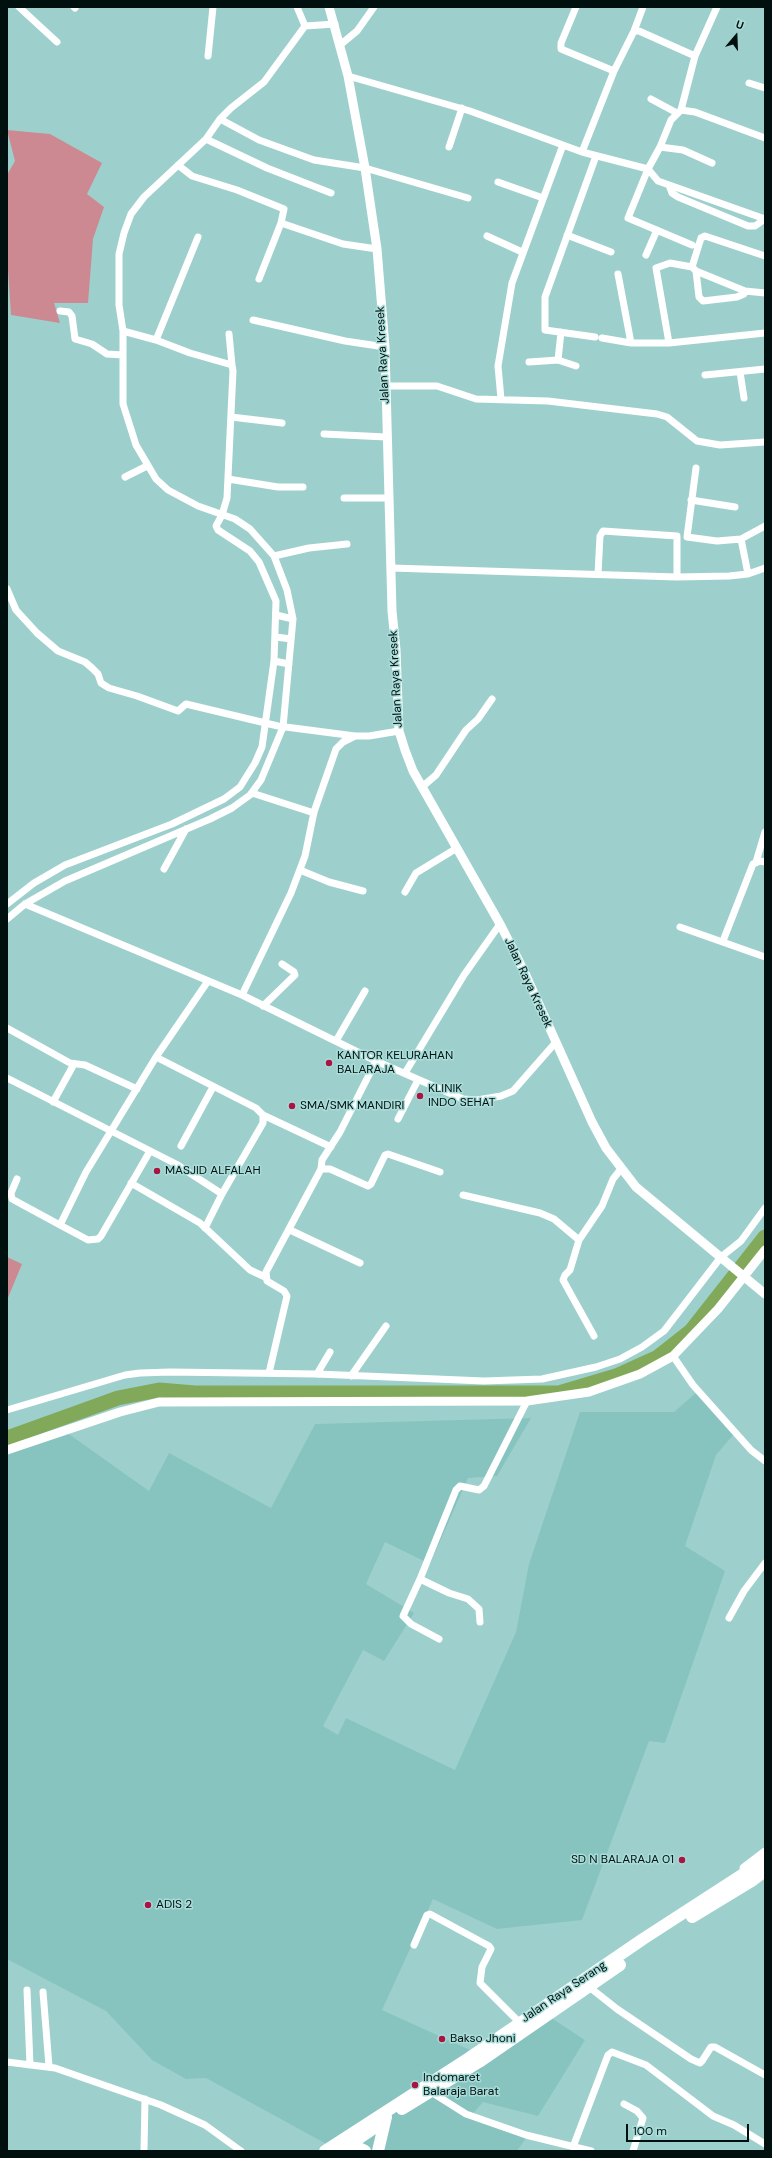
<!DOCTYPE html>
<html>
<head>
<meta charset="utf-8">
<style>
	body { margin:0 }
	#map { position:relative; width:772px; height:2158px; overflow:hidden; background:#9dd0cc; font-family:"DM Sans",sans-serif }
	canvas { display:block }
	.frame { position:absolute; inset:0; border:8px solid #00100f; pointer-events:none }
	.north { position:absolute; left:716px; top:16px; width:40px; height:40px; -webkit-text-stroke:3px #aaddd9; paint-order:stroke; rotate:19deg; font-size:11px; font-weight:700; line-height:16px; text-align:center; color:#00100f }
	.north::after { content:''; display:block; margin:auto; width:14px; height:18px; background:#00100f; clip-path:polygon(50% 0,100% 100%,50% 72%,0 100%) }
	.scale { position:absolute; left:626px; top:2124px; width:123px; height:18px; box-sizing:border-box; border:2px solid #00100f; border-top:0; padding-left:5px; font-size:12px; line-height:14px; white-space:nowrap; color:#00100f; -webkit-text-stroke:3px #aaddd9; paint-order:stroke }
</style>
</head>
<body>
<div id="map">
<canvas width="772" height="2158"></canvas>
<div class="frame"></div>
<div class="north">U</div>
<div class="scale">100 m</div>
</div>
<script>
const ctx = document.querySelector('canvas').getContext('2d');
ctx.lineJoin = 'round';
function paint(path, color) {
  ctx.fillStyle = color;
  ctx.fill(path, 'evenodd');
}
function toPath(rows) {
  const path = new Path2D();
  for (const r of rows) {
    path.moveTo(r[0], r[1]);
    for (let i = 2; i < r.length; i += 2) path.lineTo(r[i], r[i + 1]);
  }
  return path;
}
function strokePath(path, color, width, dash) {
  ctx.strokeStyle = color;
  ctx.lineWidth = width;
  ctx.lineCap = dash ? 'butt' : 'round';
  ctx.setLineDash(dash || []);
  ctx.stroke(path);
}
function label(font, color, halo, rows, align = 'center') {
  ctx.font = font + ' "DM Sans",sans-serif';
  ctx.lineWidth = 3;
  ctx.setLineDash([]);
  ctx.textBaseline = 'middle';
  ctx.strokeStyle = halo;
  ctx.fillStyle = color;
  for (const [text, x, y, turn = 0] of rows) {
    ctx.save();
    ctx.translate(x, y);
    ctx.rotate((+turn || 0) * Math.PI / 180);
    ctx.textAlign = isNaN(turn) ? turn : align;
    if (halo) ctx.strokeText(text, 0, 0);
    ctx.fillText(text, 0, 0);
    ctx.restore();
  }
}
const built = toPath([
	[697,1392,734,1434,716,1455,685,1546,725,1571,665,1743,649,1741,582,1920,497,1929,433,1899,382,2010,470,2050,536,2008,585,2040,538,2116,483,2102,471,2116,526,2138,517,2151,324,2151,330,2146,206,2078,186,2079,152,2060,106,2011,7,1959,7,1455,66,1432,149,1491,169,1453,271,1508,315,1424,531,1418,497,1476,468,1478,430,1564,385,1542,366,1584,414,1613,384,1661,363,1650,323,1726,338,1735,346,1718,455,1770,516,1632,529,1564,580,1412,674,1412]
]);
const green = toPath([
	[7,130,50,134,102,163,87,194,104,207,93,239,88,303,54,303,60,323,11,315,7,255,7,175,15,161],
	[7,1257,22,1264,7,1300]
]);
const river = toPath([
	[7,1438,118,1398,159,1390,195,1393,559,1393,616,1376,658,1357,691,1331,765,1237]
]);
const street = toPath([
	[19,7,57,42],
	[74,7,75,8],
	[297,7,305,26],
	[576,7,561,43,561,49,614,71],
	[634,31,643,7],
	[340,45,357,31,374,7],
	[208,56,213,7],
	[348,76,470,111,582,152,648,169,660,147,671,120,681,110,695,112,765,138],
	[749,83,765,88],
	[651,99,677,113],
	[681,110,695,56,717,7],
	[220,119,259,140,314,160,365,168,468,198],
	[206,139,267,168,331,193],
	[449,147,462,108],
	[660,147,683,150,712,163],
	[582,152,614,71,634,31,639,31,695,56],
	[178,165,192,176,237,190,284,209,281,223,259,279],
	[648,169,658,181,765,219],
	[648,169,628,218,692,245],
	[498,182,543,198],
	[669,185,672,193,678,197,748,226,755,226,765,219],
	[281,223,343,244,377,249],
	[567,235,611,252],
	[487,236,522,252],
	[646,255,657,230],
	[765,256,705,236,701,238,692,267,696,271,745,291,765,293],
	[696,271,699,297,703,301,737,297,744,294,745,291],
	[618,274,631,343],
	[60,311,69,312,72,316,75,339,92,344,107,354,123,355],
	[253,320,345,341,385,347],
	[123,331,156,340,198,237],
	[229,334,232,365],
	[595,337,545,330,545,297,596,156],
	[602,338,631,343,669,343,765,333],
	[669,343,656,268,670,263,692,267],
	[558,360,561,332],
	[529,362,558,360,576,366],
	[740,372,744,398],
	[705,375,765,369],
	[386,386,437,386,476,399,548,401,657,414,667,417,697,441,720,445,765,442],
	[501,399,498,366,512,283,563,145],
	[231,417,282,423],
	[324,434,386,437],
	[696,468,687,537,717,541,741,539],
	[125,477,147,466],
	[228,479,278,487,303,487],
	[344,498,388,498],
	[691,500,735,507],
	[274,556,309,548,347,544],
	[391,568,677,577,729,576,748,574,765,568],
	[598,574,600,536,603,531,677,536,677,577],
	[748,574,741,539,765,526],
	[7,589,16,610,37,633,58,651,85,662,92,668,98,674,101,683,109,688,137,696,178,711,186,704,278,726,355,736,369,736,399,731],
	[276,615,293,619],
	[276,637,291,639],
	[274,661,289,664],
	[422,787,436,775,466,730,478,719,492,699],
	[252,793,314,813],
	[756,862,765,832],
	[164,869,186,829],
	[300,870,329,882,363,891],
	[405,892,416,873,457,848],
	[7,904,34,883,65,865,172,824,224,799,240,787,255,763,262,747,274,661,276,601,259,562,250,551,218,530,216,526,222,515,227,498,233,371,232,365,190,353,156,340],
	[25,904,242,995,376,1061,463,1099,477,1100,501,1096,513,1091,556,1042],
	[7,919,25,904,65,881,210,819,232,808,250,795,261,780,283,727,293,619,287,590,274,556,250,529,235,519,198,506,168,490,156,479,136,445,123,404,123,331,119,305,119,254,124,233,131,214,144,197,206,139,220,119,231,108,264,82,305,26,335,24],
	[680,927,765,957],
	[723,941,753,864,760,861,765,862],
	[242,995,291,893,305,856,314,812,336,749,343,742,355,736],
	[263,1006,295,975,294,972,282,964],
	[7,1028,70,1063,85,1065,137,1089],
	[336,1041,365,991],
	[405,1073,464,975,500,924],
	[7,1078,176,1164,222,1194,263,1123,263,1115,256,1108,156,1057],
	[53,1102,74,1064],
	[263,1115,331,1147],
	[398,1119,418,1080],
	[181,1146,213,1087],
	[321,1169,322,1160,340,1132,376,1061],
	[17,1179,11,1193,12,1199,60,1225,86,1172,111,1131,156,1057,208,981],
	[131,1183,200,1223,250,1270,265,1277],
	[463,1195,540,1213,554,1219,579,1240],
	[60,1225,88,1240,98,1239,101,1236,150,1151],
	[205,1228,222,1194],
	[290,1230,360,1263],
	[594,1336,563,1280,565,1275,570,1270,579,1240,602,1206,613,1179,621,1169],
	[673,1356,693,1385,751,1450,765,1461],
	[269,1373,287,1296,284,1291,267,1281,266,1272,321,1169,330,1169,368,1186,371,1184,385,1155,388,1154,440,1172],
	[317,1374,330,1352],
	[351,1376,386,1326],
	[7,1410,125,1375,140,1373,170,1372,317,1374,484,1381,542,1379,596,1367,620,1359,642,1347,664,1331,721,1257,741,1241,765,1208],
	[420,1579,449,1593,468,1599,479,1609,480,1622],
	[729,1618,744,1591,765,1563],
	[439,1639,411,1624,403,1616,420,1579,456,1490,460,1486,479,1490,484,1486,527,1401],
	[414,1945,427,1915,430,1914,489,1946,491,1949,482,1967,480,1983,519,2022],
	[588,1986,617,2009,691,2059,700,2063,702,2061,711,2047,715,2047,765,2075],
	[27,1990,30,2065],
	[43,1992,49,2066],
	[7,2062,55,2068,161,2105,205,2125,241,2151],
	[428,2090,466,2114,526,2135,591,2151],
	[624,2104,637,2111,643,2118,633,2151],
	[573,2147,608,2055,612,2052,646,2065,713,2116,734,2125,765,2144],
	[144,2151,145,2099]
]);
const secondary = toPath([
	[329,7,348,76,365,168,377,249,385,347,392,611,396,650,399,731,405,750,413,771,500,924,524,971,592,1122,606,1148,636,1187,765,1294],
	[7,1450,120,1412,159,1402,527,1401,589,1392,640,1374,673,1356,718,1309,765,1250],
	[744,1868,765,1852]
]);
const highway = toPath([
	[692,1917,753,1880,765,1871],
	[402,2109,479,2062,620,1965],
	[346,2142,365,2151],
	[325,2151,469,2058,643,1939,765,1860],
	[340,2151,380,2124],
	[378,2151,386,2117]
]);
const markers = [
	[329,1063,4,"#a91443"],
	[420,1096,4,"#a91443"],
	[292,1106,4,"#a91443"],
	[157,1171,4,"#a91443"],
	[682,1860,4,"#a91443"],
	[148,1905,4,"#a91443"],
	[442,2039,4,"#a91443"],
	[415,2085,4,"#a91443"]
];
const streetNames = [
	["Jalan Raya Kresek",383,355,-93],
	["Jalan Raya Kresek",396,679,-93],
	["Jalan Raya Kresek",528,983,65],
	["Jalan Raya Serang",564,1992,-34]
];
const poiNames = [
	["KANTOR KELURAHAN",337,1056],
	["BALARAJA",337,1070],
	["KLINIK",428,1089],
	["INDO SEHAT",428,1103],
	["SMA/SMK MANDIRI",300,1106],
	["MASJID ALFALAH",165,1171],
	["SD N BALARAJA 01",674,1860,"right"],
	["ADIS 2",156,1905],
	["Bakso Jhoni",450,2039],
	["Indomaret",423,2078],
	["Balaraja Barat",423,2092]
];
paint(built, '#87c4c0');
paint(green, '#cd8992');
strokePath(river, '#81a959', 15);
strokePath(street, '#fff', 7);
strokePath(secondary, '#fff', 9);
strokePath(highway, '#fff', 12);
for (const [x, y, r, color] of markers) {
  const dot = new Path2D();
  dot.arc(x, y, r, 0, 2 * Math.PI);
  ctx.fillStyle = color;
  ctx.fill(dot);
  strokePath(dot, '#aaddd9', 1.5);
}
label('12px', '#00100f', '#aaddd9', streetNames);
label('12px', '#00100f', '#aaddd9', poiNames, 'left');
</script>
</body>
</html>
